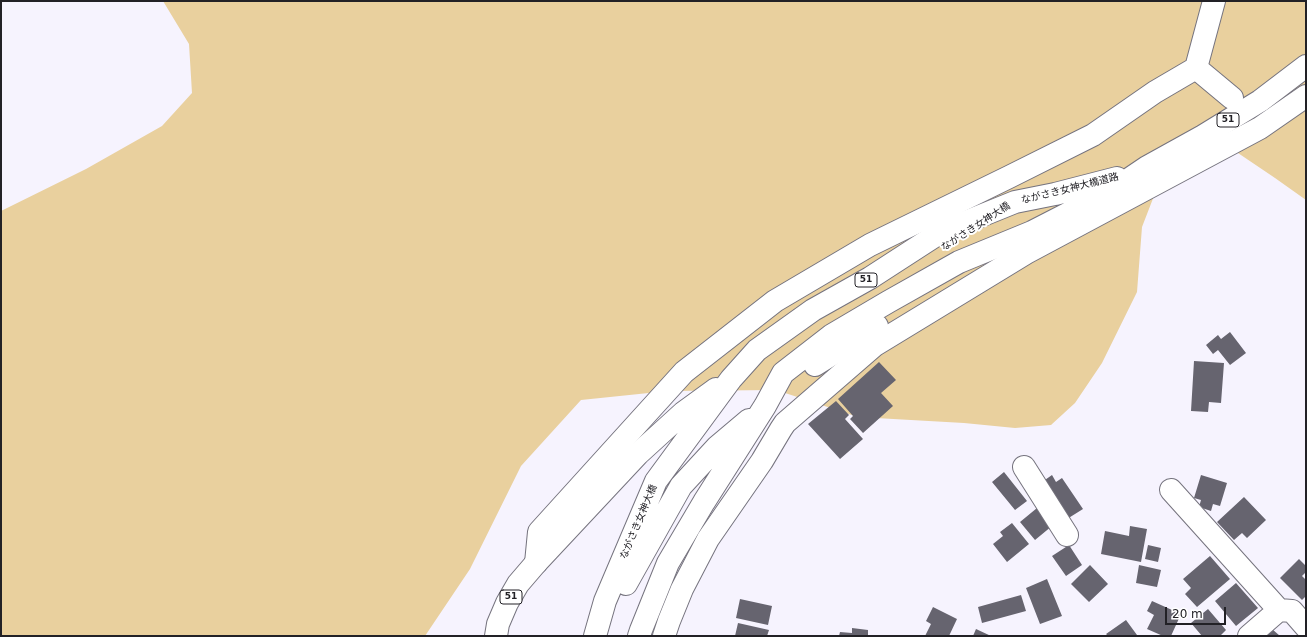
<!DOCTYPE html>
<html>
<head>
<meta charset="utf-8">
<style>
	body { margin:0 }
	#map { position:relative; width:1307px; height:637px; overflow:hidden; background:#f6f3fe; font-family:"DejaVu Sans",sans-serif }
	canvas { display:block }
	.frame { position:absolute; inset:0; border:2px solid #222126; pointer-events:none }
	.scale { position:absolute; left:1165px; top:607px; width:61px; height:18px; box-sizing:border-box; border:2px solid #222126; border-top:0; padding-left:5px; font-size:12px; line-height:14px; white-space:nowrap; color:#222126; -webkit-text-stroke:3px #fff; paint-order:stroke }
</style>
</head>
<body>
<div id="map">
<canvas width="1307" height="637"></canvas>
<div class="frame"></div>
<div class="scale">20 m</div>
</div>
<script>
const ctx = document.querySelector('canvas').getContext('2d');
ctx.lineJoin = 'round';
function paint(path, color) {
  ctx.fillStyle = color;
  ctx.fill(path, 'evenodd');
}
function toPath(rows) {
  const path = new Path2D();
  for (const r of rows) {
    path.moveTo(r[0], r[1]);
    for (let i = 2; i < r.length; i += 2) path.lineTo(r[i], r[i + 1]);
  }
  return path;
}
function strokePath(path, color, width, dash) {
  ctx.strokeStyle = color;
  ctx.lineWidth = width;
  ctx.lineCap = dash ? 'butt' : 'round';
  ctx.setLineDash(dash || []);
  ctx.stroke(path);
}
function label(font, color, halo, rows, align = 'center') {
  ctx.font = font + ' "DejaVu Sans","Noto Sans JP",sans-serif';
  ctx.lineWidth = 4;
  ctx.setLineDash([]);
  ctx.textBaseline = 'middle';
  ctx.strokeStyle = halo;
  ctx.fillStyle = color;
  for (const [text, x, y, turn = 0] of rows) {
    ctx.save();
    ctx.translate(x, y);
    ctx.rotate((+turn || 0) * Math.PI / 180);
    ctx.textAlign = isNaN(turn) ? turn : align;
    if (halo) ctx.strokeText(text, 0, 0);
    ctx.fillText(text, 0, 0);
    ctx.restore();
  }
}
const green = toPath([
	[163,1,1306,1,1306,200,1275,178,1235,151,1164,170,1142,227,1137,292,1102,363,1075,403,1051,425,1015,428,964,423,858,417,776,390,668,391,581,400,521,466,470,569,425,636,1,636,1,211,86,169,162,126,192,93,189,44]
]);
const building = toPath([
	[1230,332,1246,353,1230,365,1218,350,1213,354,1206,345,1218,335,1221,339],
	[1194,361,1224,363,1221,403,1209,402,1208,412,1191,411],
	[879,362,896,380,881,393,893,406,863,433,850,419,853,416,838,399],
	[836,401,849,415,845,419,863,439,840,459,808,424],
	[1004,472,1027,501,1015,510,992,482],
	[1052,475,1056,482,1062,478,1083,509,1067,519,1042,482],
	[1201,475,1227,483,1220,506,1213,504,1211,511,1199,507,1201,500,1194,498],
	[1244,497,1266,520,1247,538,1242,533,1234,540,1217,522],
	[1037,508,1052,526,1035,540,1020,522],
	[1012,523,1029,544,1007,562,993,544,1003,536,1000,532],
	[1130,526,1147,529,1141,562,1101,554,1105,531,1129,536],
	[1069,545,1082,565,1066,576,1052,556],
	[1148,545,1161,548,1158,562,1145,559],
	[1210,556,1230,579,1197,607,1185,594,1191,588,1183,579],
	[1299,559,1306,566,1306,572,1302,576,1306,580,1306,596,1302,600,1280,578],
	[1090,565,1108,584,1089,602,1071,584],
	[1139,565,1161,570,1157,587,1136,583],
	[1047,579,1062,616,1040,624,1026,588],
	[1236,583,1258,608,1236,626,1215,601],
	[1021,595,1026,611,982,623,978,607],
	[740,599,772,606,768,625,736,618],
	[1152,601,1181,614,1171,636,1163,636,1147,629,1154,615,1147,611],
	[933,607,957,619,949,636,925,636,931,624,926,621],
	[1208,609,1226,630,1220,636,1202,636,1191,623],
	[1126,620,1137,635,1136,636,1108,636,1106,634],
	[738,623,769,630,767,636,735,636],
	[852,628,868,630,868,636,839,636,840,632,852,633],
	[976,629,991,636,973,636],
	[1272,629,1280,636,1265,636]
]);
const street = toPath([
	[1196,68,1232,98],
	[1024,467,1067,535],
	[1171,490,1279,610,1292,611,1306,627],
	[536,563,539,532,684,372,775,301,870,245,1009,177,1093,135,1155,92,1196,68,1214,1],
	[664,636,669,621,682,589,708,539,762,461,781,429,785,423,875,345,1026,253,1260,128,1306,96],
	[1249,636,1279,610]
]);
const primary = toPath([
	[815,365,877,326],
	[626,584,681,486,717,447,749,420],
	[496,636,498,624,507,603,518,584,536,563,638,454,683,413,716,389],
	[595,636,605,601,656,481,731,379,757,350,813,310,870,278,941,232,1015,202,1055,194,1117,178],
	[639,636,641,630,668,563,704,502,765,406,783,373,832,335,888,302,959,262,1032,232,1110,192,1147,167,1203,136,1260,101,1306,66]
]);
const shields = [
	[1228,120,22],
	[866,280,22],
	[511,597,22]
];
const shieldNames = [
	["51",1228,120],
	["51",866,280],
	["51",511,597]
];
const streetNames = [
	["ながさき女神大橋道路",1070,189,-14],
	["ながさき女神大橋",976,227,-33],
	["ながさき女神大橋",639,522,-67]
];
paint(green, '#e9d09e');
paint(building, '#66646f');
strokePath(street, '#75737e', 24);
strokePath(primary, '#75737e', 24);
strokePath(street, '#fff', 22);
strokePath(primary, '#fff', 22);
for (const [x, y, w] of shields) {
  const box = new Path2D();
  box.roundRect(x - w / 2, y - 7, w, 14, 3);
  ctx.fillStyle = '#fff';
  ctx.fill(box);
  strokePath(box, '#222126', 1);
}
label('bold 9px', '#222126', null, shieldNames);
label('10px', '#222126', '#fff', streetNames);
</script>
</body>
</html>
